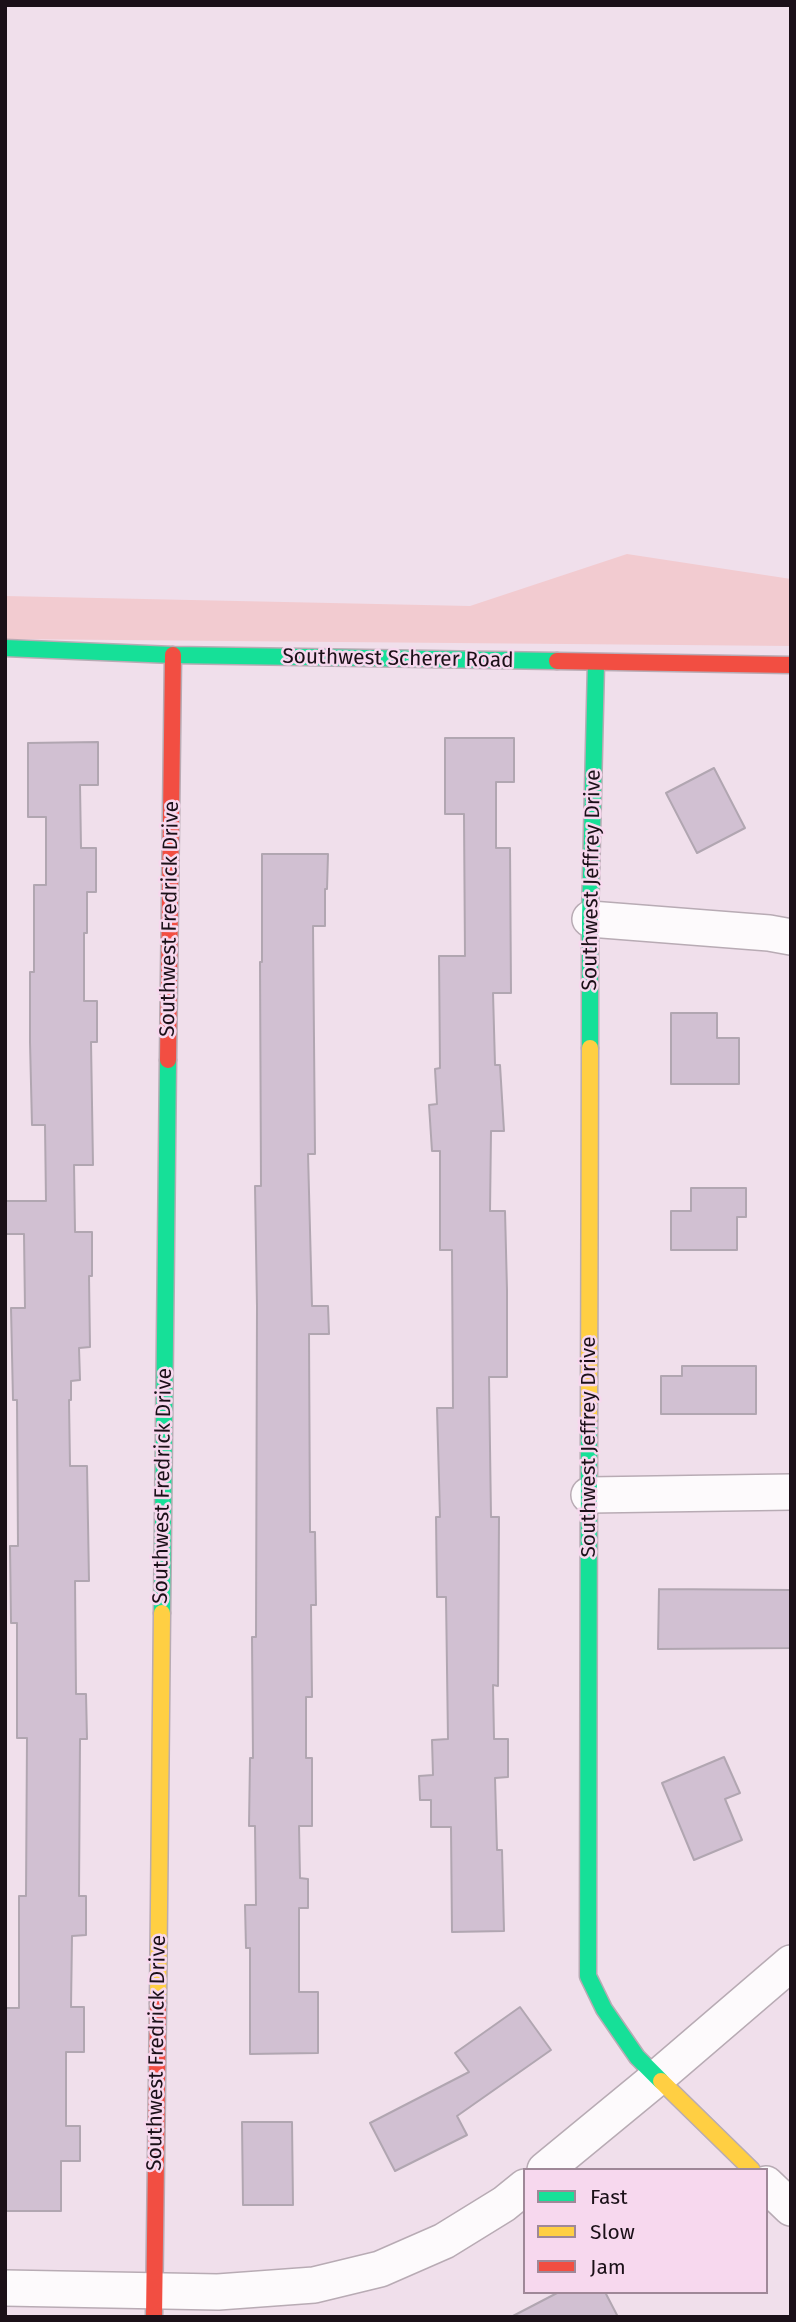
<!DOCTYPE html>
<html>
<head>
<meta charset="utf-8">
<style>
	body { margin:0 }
	#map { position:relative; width:796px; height:2322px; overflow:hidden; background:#f0dfeb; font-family:"Fira Sans",sans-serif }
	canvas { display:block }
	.frame { position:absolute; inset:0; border:7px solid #1b1018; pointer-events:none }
	.legend { position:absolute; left:523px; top:2168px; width:245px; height:126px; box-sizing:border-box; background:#f7d8ee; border:2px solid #9f8898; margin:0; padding:9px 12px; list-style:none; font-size:21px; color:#1b1018 }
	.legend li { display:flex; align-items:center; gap:14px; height:35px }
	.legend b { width:35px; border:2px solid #9f8898 }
</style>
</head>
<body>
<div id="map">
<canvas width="796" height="2322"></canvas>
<div class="frame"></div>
<ul class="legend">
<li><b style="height:9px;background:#16e098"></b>Fast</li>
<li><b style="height:9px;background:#ffcf43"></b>Slow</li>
<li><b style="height:9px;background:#f24e42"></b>Jam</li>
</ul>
</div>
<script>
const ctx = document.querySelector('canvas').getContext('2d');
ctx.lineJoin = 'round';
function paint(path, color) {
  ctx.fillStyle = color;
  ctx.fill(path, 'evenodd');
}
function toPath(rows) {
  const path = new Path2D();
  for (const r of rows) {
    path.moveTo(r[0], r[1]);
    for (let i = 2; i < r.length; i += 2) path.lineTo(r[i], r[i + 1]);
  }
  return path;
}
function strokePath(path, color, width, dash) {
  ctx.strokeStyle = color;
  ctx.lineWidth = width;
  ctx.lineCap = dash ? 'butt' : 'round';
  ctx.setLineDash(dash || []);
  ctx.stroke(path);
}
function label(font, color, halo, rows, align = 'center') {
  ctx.font = font + ' "Fira Sans",sans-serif';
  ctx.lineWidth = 5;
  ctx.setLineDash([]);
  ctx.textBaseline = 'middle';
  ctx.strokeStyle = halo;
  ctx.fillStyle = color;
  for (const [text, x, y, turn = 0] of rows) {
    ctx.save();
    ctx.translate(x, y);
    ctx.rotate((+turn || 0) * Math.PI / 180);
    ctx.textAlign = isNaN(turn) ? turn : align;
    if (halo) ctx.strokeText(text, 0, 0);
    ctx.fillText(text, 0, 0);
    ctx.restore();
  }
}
const green = toPath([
	[627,554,791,579,791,646,5,639,5,596,470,606]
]);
const building = toPath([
	[445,738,514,738,514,782,496,782,496,848,510,848,511,993,493,993,495,1065,500,1065,504,1131,491,1131,490,1211,505,1211,507,1290,507,1377,489,1377,491,1517,499,1517,498,1686,493,1685,494,1739,508,1739,508,1777,495,1778,497,1850,502,1850,504,1931,452,1932,451,1827,431,1827,431,1800,420,1800,419,1776,433,1775,432,1740,448,1739,446,1597,437,1597,436,1517,440,1517,437,1408,453,1408,452,1250,440,1250,440,1151,432,1151,429,1105,437,1104,435,1069,440,1068,439,956,465,956,464,814,445,814,445,738],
	[98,742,98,785,80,785,81,848,96,848,96,892,87,892,87,933,84,933,84,1001,97,1001,97,1042,91,1042,93,1165,74,1165,75,1232,92,1232,92,1276,89,1276,90,1347,79,1348,80,1380,71,1381,71,1400,69,1400,70,1466,87,1466,89,1581,75,1581,76,1694,86,1694,87,1739,80,1739,79,1896,86,1896,86,1935,72,1936,71,2007,84,2007,84,2052,66,2052,66,2126,80,2126,80,2161,61,2161,61,2211,6,2211,5,2008,19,2008,19,1896,26,1896,27,1738,17,1738,17,1623,11,1623,10,1546,18,1546,17,1400,13,1400,11,1308,25,1308,24,1234,5,1234,5,1201,46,1201,45,1125,32,1125,30,1042,30,972,34,972,34,885,46,885,46,817,28,817,28,743,98,742],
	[714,768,745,828,697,853,666,793,714,768],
	[262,854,328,854,327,889,325,889,325,926,313,926,315,1154,308,1154,312,1306,328,1306,329,1334,309,1334,310,1532,315,1532,316,1605,311,1605,312,1697,306,1697,306,1758,312,1758,312,1826,299,1826,300,1878,308,1879,308,1908,299,1908,299,1992,318,1992,318,2053,250,2054,250,1948,246,1948,245,1905,256,1905,255,1826,249,1826,250,1758,253,1758,252,1637,256,1637,257,1307,255,1186,261,1186,260,962,262,962,262,854],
	[671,1013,717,1013,717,1038,739,1038,739,1084,671,1084,671,1013],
	[691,1188,746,1188,746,1217,737,1217,737,1250,671,1250,671,1211,691,1211,691,1188],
	[682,1366,756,1366,756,1414,661,1414,661,1376,682,1376,682,1366],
	[659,1589,791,1590,791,1648,658,1649,659,1589],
	[724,1757,740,1793,725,1799,742,1840,694,1860,662,1783,724,1757],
	[520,2007,551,2050,457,2116,467,2135,395,2171,370,2123,469,2072,455,2053,520,2007],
	[242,2122,292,2122,293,2205,243,2205,242,2122],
	[559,2292,605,2292,618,2317,511,2317,559,2292]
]);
const street = toPath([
	[590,919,769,933,791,937],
	[589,1495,791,1492],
	[545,2170,658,2077,791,1963],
	[766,2184,791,2208],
	[5,2288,218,2292,314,2285,380,2269,444,2241,504,2204,525,2187]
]);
const fast = toPath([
	[5,648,173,655,557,661],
	[590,1048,590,919,596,663],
	[589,1420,588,1976,604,2009,637,2057,661,2081],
	[162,1613,168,1060]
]);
const slow = toPath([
	[589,1420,590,1048],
	[158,2003,162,1613],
	[661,2081,752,2170]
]);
const jam = toPath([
	[557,661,791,665],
	[168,1060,173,655],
	[154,2317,158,2003]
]);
const streetNames = [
	["Southwest Scherer Road",398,659,1],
	["Southwest Jeffrey Drive",592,880,-89],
	["Southwest Fredrick Drive",170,919,-89],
	["Southwest Jeffrey Drive",589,1447,-90],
	["Southwest Fredrick Drive",163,1486,-89],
	["Southwest Fredrick Drive",157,2053,-89]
];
paint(green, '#f2cbd0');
paint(building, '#d1c0d2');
strokePath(building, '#b1a6b1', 2);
strokePath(street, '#b8abb4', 38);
strokePath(fast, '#b8abb4', 19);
strokePath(slow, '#b8abb4', 19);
strokePath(jam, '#b8abb4', 19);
strokePath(street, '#fdfafc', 35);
strokePath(fast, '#16e098', 16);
strokePath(slow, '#ffcf43', 16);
strokePath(jam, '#f24e42', 16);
label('21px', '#1b1018', '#f7d8ee', streetNames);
</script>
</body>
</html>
